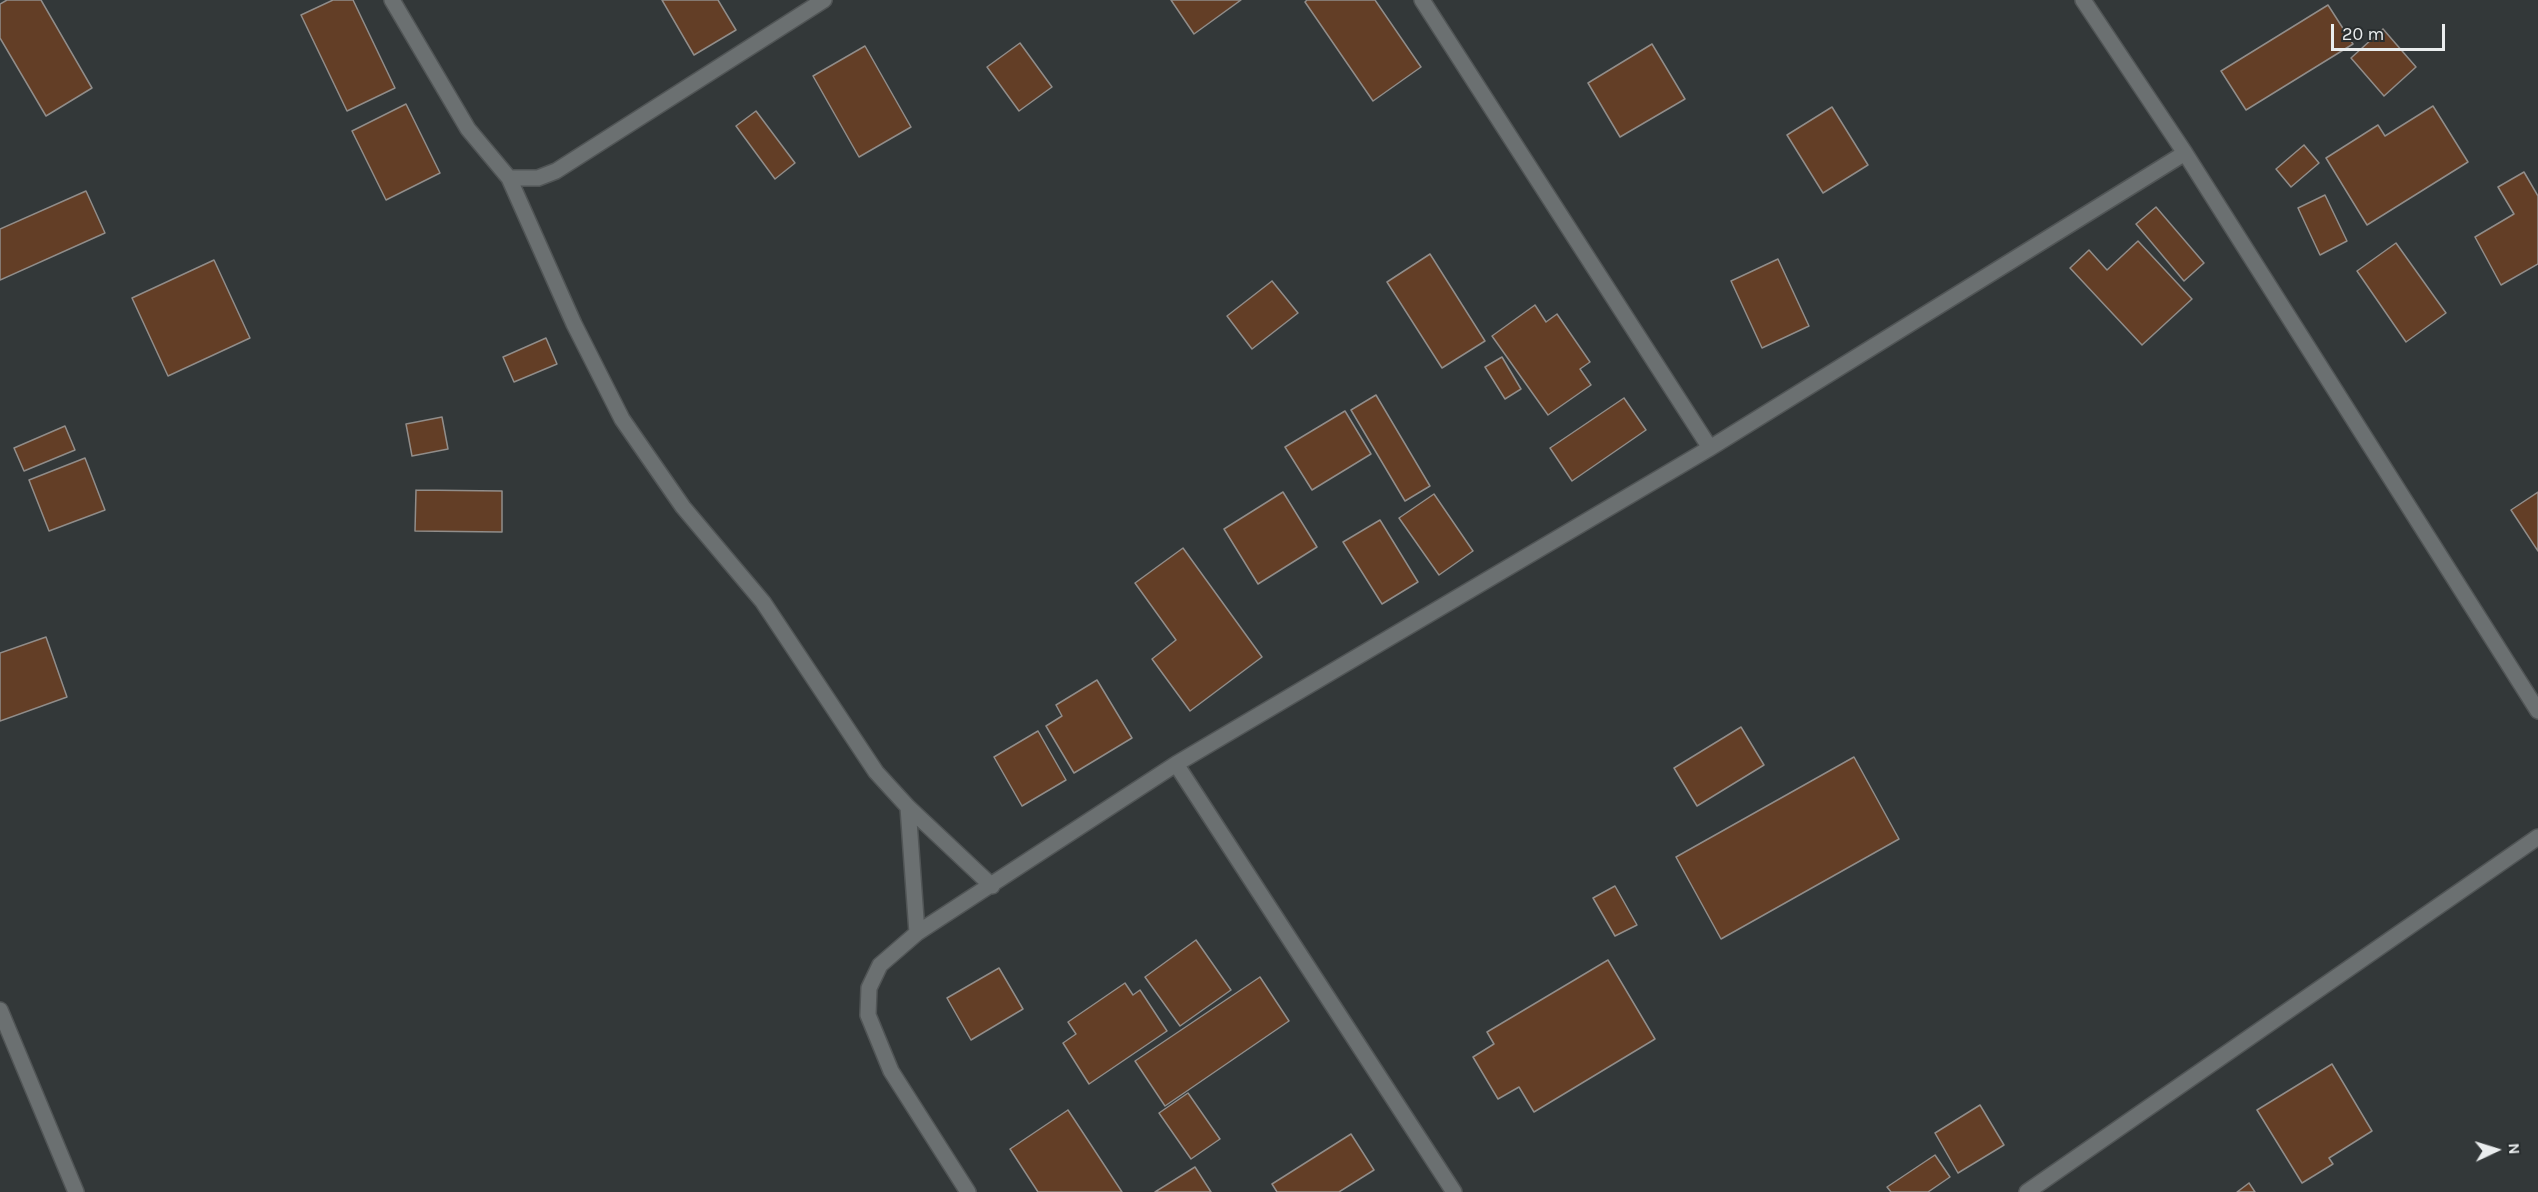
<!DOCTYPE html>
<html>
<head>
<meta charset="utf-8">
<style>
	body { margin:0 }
	#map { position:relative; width:2538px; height:1192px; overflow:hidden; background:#333839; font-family:Karla,sans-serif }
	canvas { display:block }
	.north { position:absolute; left:2466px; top:1120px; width:60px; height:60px; -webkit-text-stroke:4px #292e2f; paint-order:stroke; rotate:86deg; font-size:16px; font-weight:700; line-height:24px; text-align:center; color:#eaedee }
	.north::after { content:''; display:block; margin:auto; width:21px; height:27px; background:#eaedee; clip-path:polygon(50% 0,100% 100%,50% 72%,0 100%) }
	.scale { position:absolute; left:2331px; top:24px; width:114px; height:27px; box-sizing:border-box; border:3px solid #eaedee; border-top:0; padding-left:8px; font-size:18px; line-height:21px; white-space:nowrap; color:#eaedee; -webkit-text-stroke:4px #292e2f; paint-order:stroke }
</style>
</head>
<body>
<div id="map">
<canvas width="2538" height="1192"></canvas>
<div class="north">N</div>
<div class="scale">20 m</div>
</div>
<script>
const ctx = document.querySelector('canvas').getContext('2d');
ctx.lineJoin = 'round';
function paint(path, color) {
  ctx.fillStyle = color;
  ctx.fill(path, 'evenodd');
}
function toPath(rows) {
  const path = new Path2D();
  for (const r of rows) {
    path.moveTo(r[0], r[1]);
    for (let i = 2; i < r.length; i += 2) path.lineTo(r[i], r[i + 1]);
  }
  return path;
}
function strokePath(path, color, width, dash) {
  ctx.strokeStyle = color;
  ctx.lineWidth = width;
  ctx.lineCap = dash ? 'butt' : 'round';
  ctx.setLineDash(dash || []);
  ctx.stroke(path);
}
const building = toPath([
	[7,0,41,0,92,88,46,116,0,38,0,4,7,0],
	[333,0,353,0,395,88,347,111,301,15,333,0],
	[662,0,718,0,736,30,694,55,662,0],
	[1171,0,1241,0,1194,34,1171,0],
	[1307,0,1375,0,1421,67,1373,101,1305,2,1307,0],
	[2328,5,2353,44,2246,110,2221,71,2328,5],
	[2383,29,2416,67,2384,96,2351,58,2383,29],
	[1020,43,1052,87,1019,111,987,67,1020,43],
	[1652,44,1685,99,1620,137,1588,83,1652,44],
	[865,46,911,127,859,157,813,76,865,46],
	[406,104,440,173,386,200,352,131,406,104],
	[2433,106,2468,162,2367,225,2326,158,2378,125,2385,136,2433,106],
	[1832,107,1868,165,1823,193,1787,135,1832,107],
	[756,111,795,163,775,179,736,126,756,111],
	[2304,145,2319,163,2291,187,2276,169,2304,145],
	[2524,172,2538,196,2538,264,2501,285,2475,237,2514,214,2498,187,2524,172],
	[86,191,105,233,0,280,0,229,86,191],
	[2325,195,2347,241,2320,255,2298,208,2325,195],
	[2156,207,2204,263,2184,281,2136,224,2156,207],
	[2138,241,2192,299,2142,345,2070,268,2089,250,2107,270,2138,241],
	[2396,243,2446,313,2406,342,2357,271,2396,243],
	[1430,254,1485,341,1442,368,1387,282,1430,254],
	[1778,259,1809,326,1762,348,1731,281,1778,259],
	[214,260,250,338,168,376,132,298,214,260],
	[1272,281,1298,313,1252,349,1227,316,1272,281],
	[1535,305,1546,322,1557,314,1590,362,1580,369,1591,385,1548,415,1492,336,1535,305],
	[546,338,557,364,514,382,503,357,546,338],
	[1502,357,1521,389,1505,399,1485,367,1502,357],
	[1376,395,1430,486,1405,501,1351,410,1376,395],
	[1624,398,1646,430,1572,481,1550,448,1624,398],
	[1345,411,1371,454,1312,490,1285,447,1345,411],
	[442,417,448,449,412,456,406,424,442,417],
	[65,426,75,450,24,471,14,448,65,426],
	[85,458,105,510,49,531,29,480,85,458],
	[416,490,502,491,502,532,415,531,416,490],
	[1283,492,1317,547,1258,584,1224,529,1283,492],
	[2538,492,2538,551,2511,510,2538,492],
	[1434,494,1473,551,1439,575,1399,518,1434,494],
	[1380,520,1418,582,1382,604,1343,542,1380,520],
	[1183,548,1262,657,1190,711,1152,659,1176,640,1135,583,1183,548],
	[46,637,67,697,0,721,0,653,46,637],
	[1097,680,1132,738,1074,773,1046,726,1062,716,1056,705,1097,680],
	[1741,727,1764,765,1697,806,1674,768,1741,727],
	[1038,731,1066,780,1022,806,994,757,1038,731],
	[1854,757,1899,839,1721,939,1676,857,1854,757],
	[1615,886,1637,925,1615,936,1593,898,1615,886],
	[1196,940,1231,990,1180,1026,1145,977,1196,940],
	[1608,960,1655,1039,1534,1112,1519,1087,1498,1099,1473,1057,1494,1044,1487,1032,1608,960],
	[999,968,1023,1009,971,1040,947,998,999,968],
	[1260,977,1289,1021,1165,1106,1135,1061,1260,977],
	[1125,983,1133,995,1140,990,1167,1031,1089,1084,1063,1043,1076,1034,1068,1022,1125,983],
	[2332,1064,2372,1131,2329,1158,2333,1164,2302,1183,2257,1110,2332,1064],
	[1188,1093,1220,1139,1191,1159,1159,1113,1188,1093],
	[1980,1105,2004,1145,1958,1173,1935,1133,1980,1105],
	[1068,1110,1122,1192,1038,1192,1010,1149,1068,1110],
	[1351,1134,1374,1170,1339,1192,1277,1192,1272,1184,1351,1134],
	[1935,1155,1950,1177,1928,1192,1891,1192,1887,1187,1935,1155],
	[1195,1167,1211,1192,1155,1192,1195,1167],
	[2249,1183,2255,1192,2237,1192,2249,1183]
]);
const minor = toPath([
	[392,0,468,129,509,178,574,324,622,419,683,507,763,602,876,772,908,807,992,886],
	[1422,0,1710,448],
	[2083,0,2185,153,2538,711],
	[509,178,538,178,556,171,824,0],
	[1176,764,1454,1192],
	[908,807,917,933],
	[0,1010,76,1192],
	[968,1192,891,1071,868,1015,869,988,880,965,917,933,1176,764,1710,448,2185,153],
	[2027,1192,2538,837]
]);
paint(building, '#633e26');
strokePath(building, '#918d8a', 1.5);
strokePath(minor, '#515556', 18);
strokePath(minor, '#6b7071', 15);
</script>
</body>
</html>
